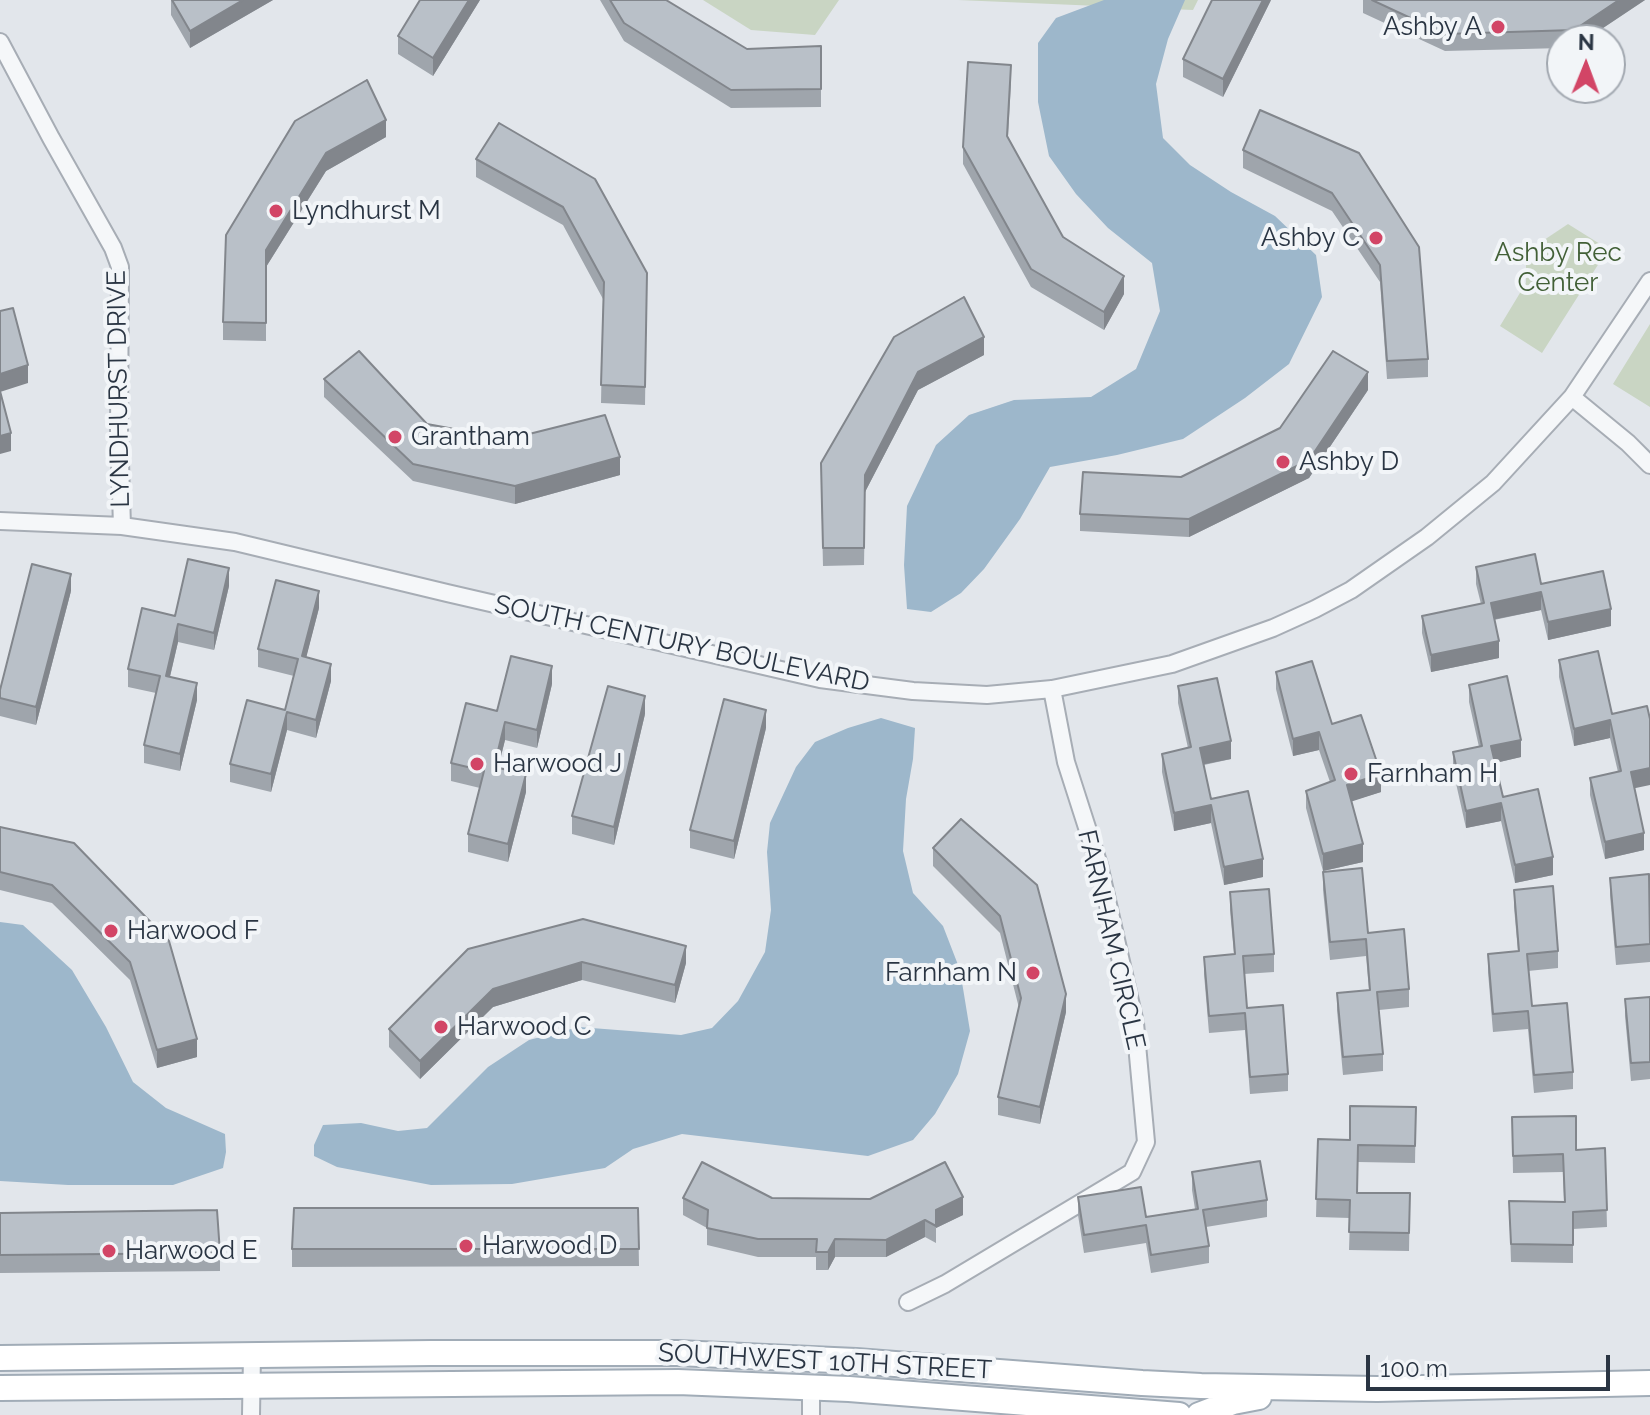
<!DOCTYPE html>
<html>
<head>
<meta charset="utf-8">
<style>
	body { margin:0 }
	#map { position:relative; width:1650px; height:1415px; overflow:hidden; background:#e2e6eb; font-family:Raleway,sans-serif }
	canvas { display:block }
	.north { position:absolute; left:1546px; top:24px; width:80px; height:80px; box-sizing:border-box; background:#f2f5f8; border:2px solid #a2a8b0; border-radius:50%; rotate:1deg; font-size:22px; font-weight:700; line-height:32px; text-align:center; color:#2a3543 }
	.north::after { content:''; display:block; margin:auto; width:28px; height:36px; background:#d24566; clip-path:polygon(50% 0,100% 100%,50% 72%,0 100%) }
	.scale { position:absolute; left:1366px; top:1355px; width:244px; height:36px; box-sizing:border-box; border:4px solid #2a3543; border-top:0; padding-left:10px; font-size:24px; line-height:28px; white-space:nowrap; color:#2a3543; -webkit-text-stroke:6px #f2f5f8; paint-order:stroke }
</style>
</head>
<body>
<div id="map">
<canvas width="1650" height="1415"></canvas>
<div class="north">N</div>
<div class="scale">100 m</div>
</div>
<script>
const ctx = document.querySelector('canvas').getContext('2d');
ctx.lineJoin = 'round';
function paint(path, color) {
  ctx.fillStyle = color;
  ctx.fill(path, 'evenodd');
}
function toPath(rows) {
  const path = new Path2D();
  for (const r of rows) {
    path.moveTo(r[0], r[1]);
    for (let i = 2; i < r.length; i += 2) path.lineTo(r[i], r[i + 1]);
  }
  return path;
}
function strokePath(path, color, width, dash) {
  ctx.strokeStyle = color;
  ctx.lineWidth = width;
  ctx.lineCap = dash ? 'butt' : 'round';
  ctx.setLineDash(dash || []);
  ctx.stroke(path);
}
function label(font, color, halo, rows, align = 'center') {
  ctx.font = font + ' Raleway,sans-serif';
  ctx.lineWidth = 8;
  ctx.setLineDash([]);
  ctx.textBaseline = 'middle';
  ctx.strokeStyle = halo;
  ctx.fillStyle = color;
  for (const [text, x, y, turn = 0] of rows) {
    ctx.save();
    ctx.translate(x, y);
    ctx.rotate((+turn || 0) * Math.PI / 180);
    ctx.textAlign = isNaN(turn) ? turn : align;
    if (halo) ctx.strokeText(text, 0, 0);
    ctx.fillText(text, 0, 0);
    ctx.restore();
  }
}
const green = toPath([
	[703,0,839,0,815,35,751,30],
	[958,0,1198,0,1193,10],
	[1568,224,1608,249,1542,353,1500,326,1526,283,1526,252],
	[1650,324,1650,407,1613,384]
]);
const water = toPath([
	[1104,0,1185,0,1168,39,1156,84,1163,138,1190,165,1231,192,1275,216,1316,255,1322,297,1289,364,1245,398,1183,439,1117,455,1050,467,1020,519,984,569,961,593,931,612,907,609,904,565,907,506,936,445,969,415,1014,400,1091,397,1136,369,1160,311,1152,263,1108,228,1076,194,1049,156,1038,102,1038,43,1056,18],
	[881,718,915,728,913,759,906,799,903,851,913,893,943,926,960,970,970,1031,958,1074,935,1114,913,1140,868,1156,682,1134,633,1149,605,1168,512,1184,431,1185,337,1167,314,1156,314,1145,323,1125,361,1123,398,1131,427,1128,488,1067,529,1040,579,1027,681,1035,712,1028,738,1001,765,952,771,910,767,852,770,823,796,767,815,742,848,728],
	[0,922,23,925,72,970,106,1027,133,1082,166,1108,225,1134,226,1152,223,1168,173,1185,68,1185,0,1181]
]);
const street = toPath([
	[0,42,51,138,113,248,120,267,119,430,122,526],
	[1572,397,1628,443,1650,465],
	[0,521,122,526,235,542,447,593,820,679,913,691,987,695,1052,689,1172,664,1273,628,1315,609,1351,590,1427,537,1493,483,1572,397,1650,281],
	[908,1302,945,1284,1132,1172,1146,1142,1135,1023,1099,865,1066,762,1052,689],
	[811,1387,811,1415],
	[251,1415,252,1355]
]);
const primary = toPath([
	[0,1358,431,1353,677,1353,856,1361,1142,1383,1201,1386,1377,1389,1650,1383],
	[0,1388,678,1382,849,1389,1179,1415],
	[1199,1415,1233,1402,1259,1397]
]);
const wall = toPath([
	[171,0,273,0,190,48,171,15],
	[480,0,433,76,398,54,398,36],
	[600,0,666,0,747,49,821,46,821,107,731,108,624,41],
	[1271,0,1223,97,1183,77,1183,59],
	[1363,0,1645,0,1585,40,1562,40,1562,48,1445,51,1363,13],
	[1011,83,1008,137,1063,237,1124,294,1104,330,1031,287,963,164,963,147],
	[295,121,386,137,326,171,266,267,266,341,223,340,223,322],
	[499,123,647,273,645,405,601,403,603,299,563,225,476,177,476,159],
	[1243,150,1359,153,1428,359,1428,377,1387,379,1380,282,1332,211,1243,168],
	[894,337,984,355,918,390,865,492,864,565,823,566,821,481],
	[324,379,427,424,509,439,620,475,515,504,413,481,324,397],
	[1368,390,1309,478,1189,537,1080,531,1080,514,1181,477],
	[1476,567,1541,584,1611,626,1548,640,1541,610,1494,620,1499,658,1431,672,1422,633,1422,616,1481,604,1476,584],
	[229,586,214,650,178,642,170,677,197,700,180,771,144,763,144,745,156,693,128,687,128,669,175,616],
	[71,591,36,725,0,716,0,690],
	[319,608,306,657,331,681,316,738,287,730,271,792,230,782,230,764,285,710,294,676,258,667,258,649],
	[1559,660,1612,714,1635,789,1644,850,1605,859,1590,795,1590,778,1618,772,1610,738,1574,746,1559,677],
	[1276,672,1332,724,1381,792,1351,801,1363,862,1323,871,1306,808,1306,791,1330,782,1319,750,1293,756,1276,689],
	[552,684,537,748,505,740,498,768,526,792,508,862,468,852,468,834,480,788,451,781,451,763],
	[1469,685,1521,757,1495,763,1503,797,1553,875,1515,883,1501,821,1466,828,1453,770,1453,752,1479,747,1469,702],
	[1178,686,1231,759,1204,765,1211,799,1263,877,1224,885,1211,823,1174,831,1162,772,1162,754,1188,748,1178,703],
	[645,714,614,845,572,834,572,816],
	[766,728,734,859,690,848,690,830],
	[961,819,1066,1012,1040,1124,998,1115,998,1097,1019,1008,1000,933,933,866,933,848],
	[0,827,169,941,197,1057,157,1068,130,980,52,903,0,890],
	[1323,872,1409,989,1409,1007,1379,1010,1383,1054,1383,1071,1343,1075,1337,1010,1337,993,1369,990,1366,956,1330,960,1323,890],
	[1610,878,1650,880,1650,962,1616,965,1610,895],
	[1514,890,1558,951,1558,968,1528,971,1532,1006,1573,1072,1573,1089,1534,1093,1528,1029,1493,1032,1488,972,1488,954,1518,952,1514,907],
	[1230,892,1274,954,1274,972,1244,974,1247,1008,1288,1074,1288,1091,1250,1094,1245,1030,1209,1033,1204,974,1204,957,1234,954,1230,910],
	[468,949,686,963,675,1003,582,980,493,1007,420,1079,389,1047,389,1029],
	[1650,997,1650,1079,1631,1081,1625,1016,1625,999],
	[1416,1107,1415,1163,1358,1162,1357,1193,1410,1193,1409,1251,1349,1250,1350,1218,1316,1217,1318,1139,1350,1140],
	[1512,1117,1576,1150,1605,1148,1607,1227,1573,1229,1573,1263,1511,1262,1509,1201,1564,1202,1563,1172,1513,1173],
	[1192,1172,1267,1200,1267,1217,1206,1227,1209,1246,1209,1263,1151,1273,1146,1243,1084,1253,1078,1215,1078,1197,1146,1217,1195,1209,1192,1190],
	[683,1198,772,1198,963,1215,936,1228,936,1243,925,1237,886,1257,835,1257,828,1270,816,1270,816,1257,758,1257,707,1245,707,1228,683,1215],
	[638,1208,639,1266,292,1267,292,1249],
	[0,1213,220,1253,220,1271,0,1273]
]);
const shadedWall = toPath([
	[243,0,273,0,190,48,190,31],
	[469,0,480,0,433,76,433,58],
	[1263,0,1271,0,1223,97,1223,79],
	[1619,0,1645,0,1585,40,1574,40,1574,30],
	[386,120,386,137,326,171,266,267,266,250,326,153],
	[1124,276,1124,294,1104,330,1104,312],
	[984,337,984,355,918,390,865,492,864,565,865,475,918,372],
	[28,365,28,383,0,392,0,374],
	[1368,372,1368,390,1309,478,1189,537,1189,519],
	[11,433,11,451,0,454,0,436],
	[620,457,620,475,515,504,515,486],
	[229,568,229,586,214,650,214,633],
	[71,574,71,591,36,725,36,707],
	[319,591,319,608,302,674,302,656],
	[1541,592,1541,610,1491,620,1491,603],
	[1611,609,1611,626,1548,640,1548,622],
	[178,624,178,642,166,693,166,676],
	[1499,641,1499,658,1431,672,1431,655],
	[331,664,331,681,316,738,316,720],
	[552,666,552,684,537,748,537,730],
	[197,683,197,700,180,771,180,754],
	[645,696,645,714,614,845,614,827],
	[766,710,766,728,734,859,734,841],
	[287,712,287,730,271,792,271,774],
	[1610,720,1610,738,1574,746,1574,729],
	[505,722,505,740,494,784,494,767],
	[1319,732,1319,750,1293,756,1293,739],
	[1521,740,1521,757,1491,764,1491,746],
	[1231,741,1231,759,1200,765,1200,748],
	[1650,768,1650,785,1631,789,1631,772],
	[526,774,526,792,508,862,508,844],
	[1381,774,1381,792,1347,803,1347,785],
	[1501,803,1501,821,1466,828,1466,811],
	[1211,805,1211,823,1174,831,1174,813],
	[1644,833,1644,850,1605,859,1605,842],
	[1363,844,1363,862,1323,871,1323,854],
	[1553,857,1553,875,1515,883,1515,865],
	[1263,859,1263,877,1224,885,1224,867],
	[686,946,686,963,675,1003,675,985],
	[582,962,582,980,493,1007,420,1079,420,1061,493,989],
	[1066,994,1066,1012,1040,1124,1040,1107],
	[197,1039,197,1057,157,1068,157,1050],
	[963,1197,963,1215,936,1228,936,1243,936,1210],
	[925,1220,925,1237,886,1257,886,1240],
	[835,1239,835,1257,828,1270,828,1252]
]);
const building = toPath([
	[172,0,243,0,190,31,172,0],
	[420,0,469,0,433,58,398,36,420,0],
	[610,0,666,0,747,49,821,46,821,89,731,90,624,23,610,0],
	[1212,0,1263,0,1223,79,1183,59,1212,0],
	[1372,0,1619,0,1574,30,1445,34,1372,0],
	[968,62,1011,65,1007,136,1063,237,1124,276,1104,312,1031,269,963,147,968,62],
	[367,80,386,120,326,153,266,250,266,323,223,322,226,235,295,121,367,80],
	[1260,110,1359,153,1419,247,1428,359,1387,361,1380,265,1332,193,1243,150,1260,110],
	[499,123,595,179,647,273,645,387,601,385,604,282,563,207,476,159,499,123],
	[964,297,984,337,918,372,865,475,864,548,823,548,821,463,894,337,964,297],
	[13,308,28,365,0,374,0,311,13,308],
	[359,351,427,424,509,439,605,415,620,457,515,486,413,464,324,379,359,351],
	[1333,351,1368,372,1309,460,1189,519,1080,514,1083,472,1181,477,1280,428,1333,351],
	[0,391,11,433,0,436,0,391],
	[1535,554,1541,584,1603,571,1611,609,1548,622,1541,592,1491,603,1499,641,1431,655,1422,616,1484,603,1476,567,1535,554],
	[188,559,229,568,214,633,178,624,166,676,197,683,180,754,144,745,160,676,128,669,142,608,175,616,188,559],
	[32,564,71,574,36,707,0,698,0,690,32,564],
	[276,580,319,591,302,656,331,664,316,720,287,712,271,774,230,764,247,700,285,710,298,659,258,649,276,580],
	[1598,651,1612,714,1647,706,1650,719,1650,768,1631,772,1644,833,1605,842,1590,778,1621,771,1610,720,1574,729,1559,660,1598,651],
	[511,656,552,666,537,730,505,722,494,767,526,774,508,844,468,834,484,771,451,763,466,703,497,711,511,656],
	[1312,661,1332,724,1361,715,1381,774,1347,785,1363,844,1323,854,1306,791,1335,780,1319,732,1293,739,1276,672,1312,661],
	[1507,676,1521,740,1491,746,1503,797,1538,789,1553,857,1515,865,1501,803,1466,811,1453,752,1482,746,1469,685,1507,676],
	[1217,678,1231,741,1200,748,1211,799,1248,791,1263,859,1224,867,1211,805,1174,813,1162,754,1191,747,1178,686,1217,678],
	[608,686,645,696,614,827,572,816,608,686],
	[724,699,766,710,734,841,690,830,724,699],
	[961,819,1037,885,1066,994,1040,1107,998,1097,1021,998,1000,916,933,848,961,819],
	[0,827,74,843,169,941,197,1039,157,1050,130,962,52,885,0,872,0,827],
	[1362,868,1368,933,1404,929,1409,989,1377,992,1383,1054,1343,1057,1337,993,1370,990,1366,939,1330,942,1323,872,1362,868],
	[1649,874,1650,944,1616,947,1610,878,1649,874],
	[1553,886,1558,951,1527,954,1532,1006,1567,1003,1573,1072,1534,1075,1528,1011,1493,1014,1488,954,1519,951,1514,890,1553,886],
	[1269,889,1274,954,1243,956,1247,1008,1283,1005,1288,1074,1250,1077,1245,1013,1209,1016,1204,957,1235,954,1230,892,1269,889],
	[583,919,686,946,675,985,582,962,493,989,420,1061,389,1029,468,949,583,919],
	[1650,997,1650,1062,1631,1063,1625,999,1650,997],
	[1350,1106,1416,1107,1415,1146,1358,1145,1357,1193,1410,1193,1409,1233,1349,1232,1350,1200,1316,1199,1318,1139,1350,1140,1350,1106],
	[1576,1116,1576,1150,1605,1148,1607,1210,1573,1212,1573,1245,1511,1244,1509,1201,1565,1202,1563,1154,1513,1156,1512,1117,1576,1116],
	[1260,1161,1267,1200,1203,1210,1209,1246,1151,1255,1146,1225,1084,1235,1078,1197,1141,1187,1146,1217,1198,1209,1192,1172,1260,1161],
	[702,1162,772,1198,870,1199,945,1162,963,1197,936,1210,936,1226,925,1220,886,1240,835,1239,828,1252,816,1252,817,1239,758,1239,707,1228,708,1210,683,1198,702,1162],
	[294,1208,638,1208,639,1249,292,1249,294,1208],
	[217,1210,220,1253,0,1255,0,1213,217,1210]
]);
const markers = [
	[1498,27,8,"#d24566"],
	[276,211,8,"#d24566"],
	[1376,238,8,"#d24566"],
	[395,437,8,"#d24566"],
	[1283,462,8,"#d24566"],
	[477,764,8,"#d24566"],
	[1351,774,8,"#d24566"],
	[111,931,8,"#d24566"],
	[1033,973,8,"#d24566"],
	[441,1027,8,"#d24566"],
	[466,1246,8,"#d24566"],
	[109,1251,8,"#d24566"]
];
const poiNames = [
	["Ashby A",1482,27,"right"],
	["Lyndhurst M",292,211],
	["Ashby C",1360,238,"right"],
	["Grantham",411,437],
	["Ashby D",1299,462],
	["Harwood J",493,764],
	["Farnham H",1367,774],
	["Harwood F",127,931],
	["Farnham N",1017,973,"right"],
	["Harwood C",457,1027],
	["Harwood D",482,1246],
	["Harwood E",125,1251]
];
const parkNames = [
	["Ashby Rec",1558,253],
	["Center",1558,283]
];
const streetNames = [
	["LYNDHURST DRIVE",119,389,-91],
	["SOUTH CENTURY BOULEVARD",682,644,12],
	["FARNHAM CIRCLE",1111,940,77],
	["SOUTHWEST 10TH STREET",825,1362,3]
];
paint(green, '#c9d5c3');
paint(water, '#9db7cb');
strokePath(street, '#a7adb5', 20);
strokePath(primary, '#a1acb7', 28);
strokePath(street, '#f5f7f9', 16);
strokePath(primary, '#fff', 24);
paint(wall, '#9fa5ac');
paint(shadedWall, '#82868c');
paint(building, '#b9c0c8');
strokePath(building, '#82868c', 2);
for (const [x, y, r, color] of markers) {
  const dot = new Path2D();
  dot.arc(x, y, r, 0, 2 * Math.PI);
  ctx.fillStyle = color;
  ctx.fill(dot);
  strokePath(dot, '#f2f5f8', 3);
}
label('26px', '#2a3543', '#f2f5f8', poiNames, 'left');
label('26px', '#426037', '#f2f5f8', parkNames);
label('26px', '#2a3543', '#f2f5f8', streetNames);
</script>
</body>
</html>
